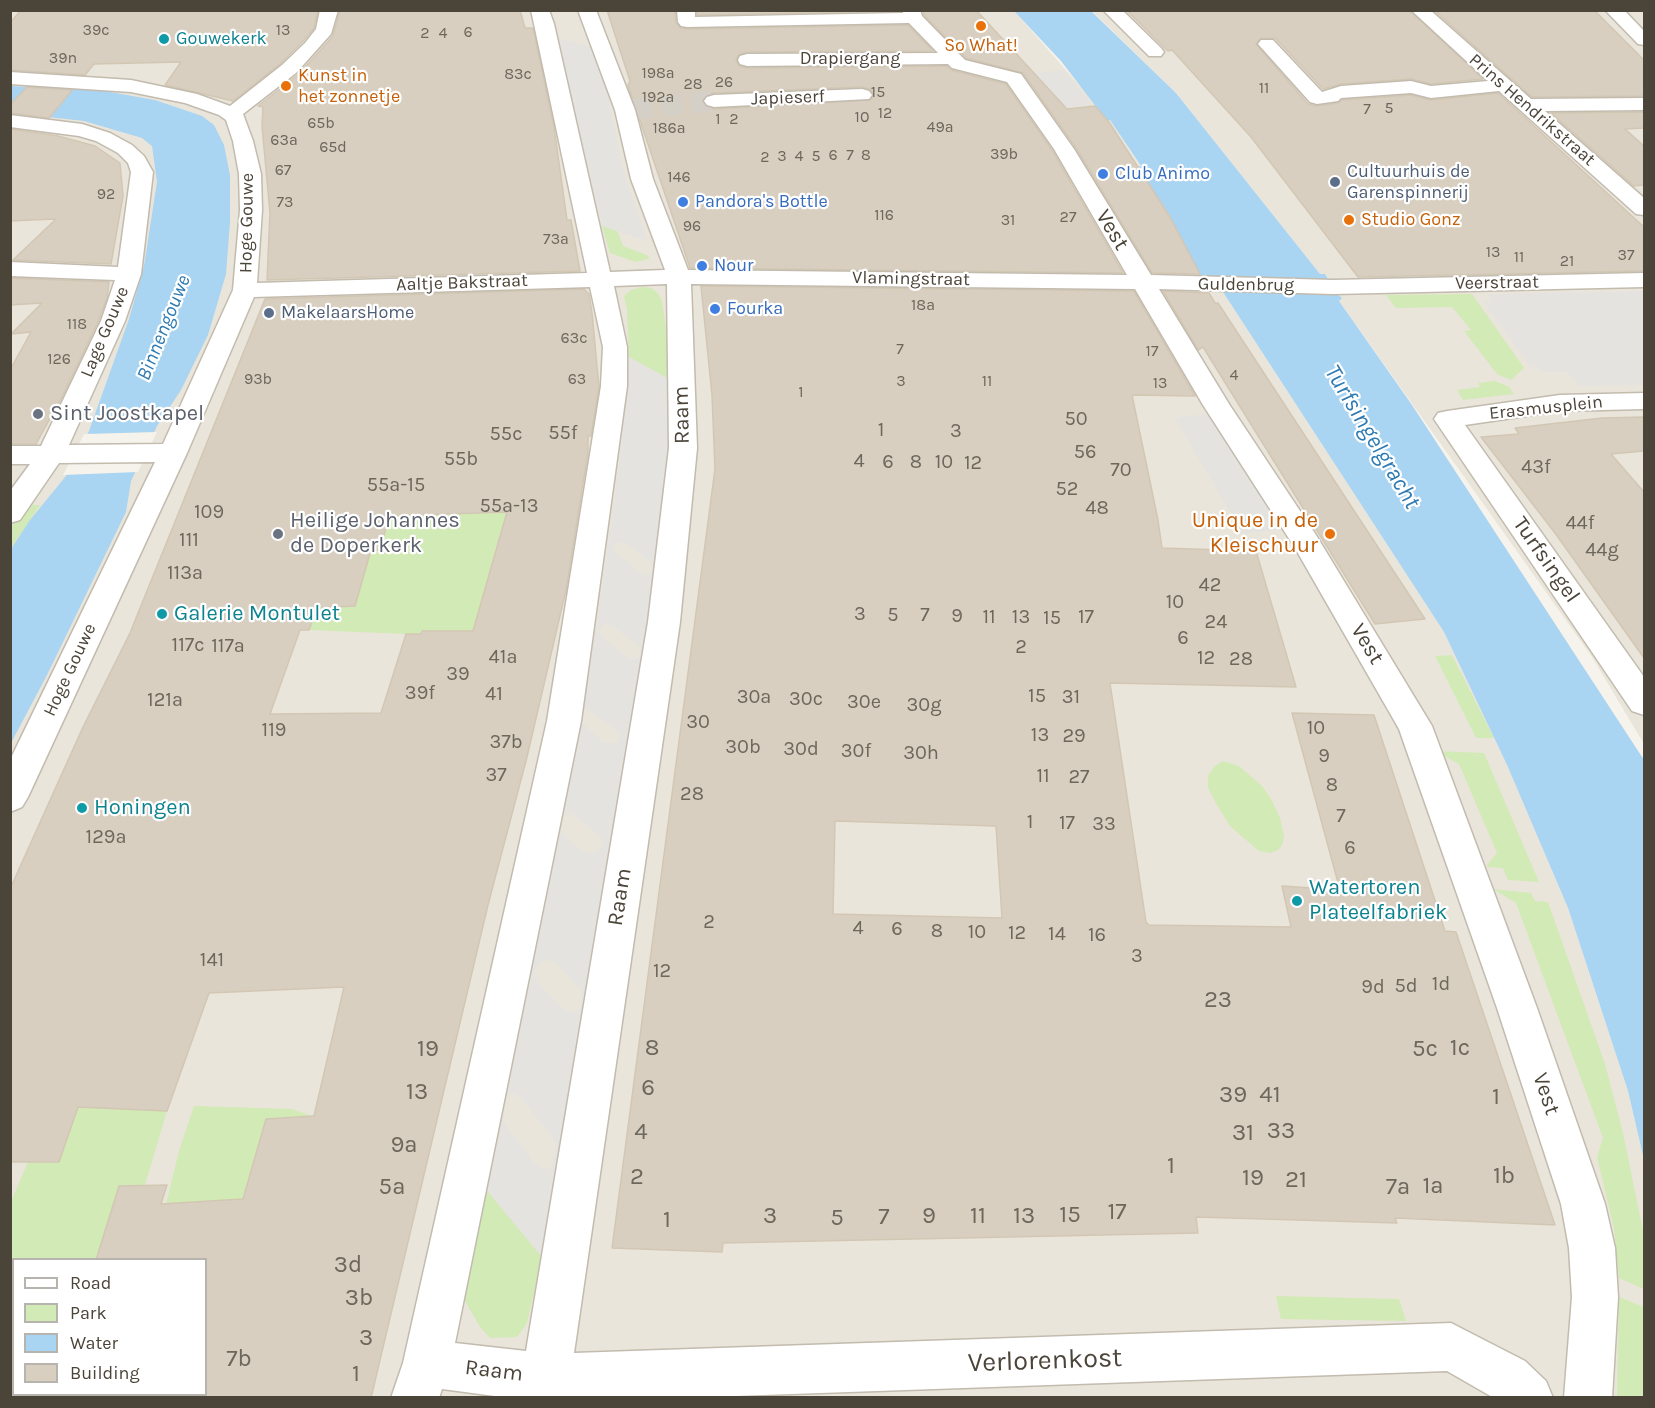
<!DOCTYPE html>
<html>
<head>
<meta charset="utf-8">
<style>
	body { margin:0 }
	#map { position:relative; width:1655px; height:1408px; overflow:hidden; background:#f6f3ec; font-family:Karla,sans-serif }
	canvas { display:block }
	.frame { position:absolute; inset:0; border:12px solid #4b4439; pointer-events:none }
	.legend { position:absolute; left:12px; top:1258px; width:195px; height:138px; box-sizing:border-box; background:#fff; border:2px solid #b7b4b0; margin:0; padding:8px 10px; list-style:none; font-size:18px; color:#4b4439 }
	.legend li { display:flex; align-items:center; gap:12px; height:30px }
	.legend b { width:30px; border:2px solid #b7b4b0 }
</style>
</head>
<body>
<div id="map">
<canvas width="1655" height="1408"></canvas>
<div class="frame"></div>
<ul class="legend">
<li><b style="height:8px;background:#fff"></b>Road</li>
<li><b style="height:16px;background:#d2eab5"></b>Park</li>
<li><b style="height:16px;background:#a9d4f2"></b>Water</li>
<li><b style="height:16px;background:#d8cfc1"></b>Building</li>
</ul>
</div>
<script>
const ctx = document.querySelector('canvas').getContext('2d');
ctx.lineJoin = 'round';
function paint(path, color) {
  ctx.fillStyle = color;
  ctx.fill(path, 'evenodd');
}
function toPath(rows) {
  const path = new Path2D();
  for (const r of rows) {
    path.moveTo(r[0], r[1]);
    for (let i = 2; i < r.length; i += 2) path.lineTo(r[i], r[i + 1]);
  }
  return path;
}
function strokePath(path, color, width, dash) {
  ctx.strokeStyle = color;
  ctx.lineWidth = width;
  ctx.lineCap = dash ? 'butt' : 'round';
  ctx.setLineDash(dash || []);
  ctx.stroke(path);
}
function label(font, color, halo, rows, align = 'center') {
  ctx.font = font + ' Karla,sans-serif';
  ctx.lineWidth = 4.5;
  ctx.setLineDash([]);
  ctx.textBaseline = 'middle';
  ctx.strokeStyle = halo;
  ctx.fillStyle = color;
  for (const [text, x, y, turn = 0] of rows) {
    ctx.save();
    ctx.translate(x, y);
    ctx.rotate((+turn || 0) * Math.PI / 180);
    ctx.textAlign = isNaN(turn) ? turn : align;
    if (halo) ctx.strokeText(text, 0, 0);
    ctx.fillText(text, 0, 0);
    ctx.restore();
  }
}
const residential = toPath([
	[10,11,1014,11,1110,120,1141,167,1138,167,1168,213,1185,247,1247,278,1253,292,1223,292,1444,632,1507,765,1568,908,1628,1091,1644,1160,1644,1397,11,1397],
	[14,1260,206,1260,206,1394,14,1394],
	[1092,11,1644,11,1644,744,1592,657,1320,274,1176,93]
]);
const green = toPath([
	[602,226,617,230,623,246,649,256,648,259,636,262,610,253],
	[643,287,651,288,658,293,662,301,674,382,629,357,627,309,624,296,631,290],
	[1472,294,1524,368,1511,380,1497,374,1464,331,1471,330,1452,307,1396,308,1386,295],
	[1495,381,1509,387,1514,394,1463,400,1457,390,1480,387,1478,383],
	[282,499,403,515,528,512,522,533,500,533,491,565,487,582,498,631,422,631,421,634,406,634,309,630,320,598,363,551,380,550,389,518],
	[27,505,40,505,11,548,11,528],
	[1452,655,1494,738,1476,738,1435,656],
	[1435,751,1484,753,1539,882,1508,880,1503,868,1488,867,1487,865,1497,853,1459,764],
	[1223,761,1239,766,1262,786,1271,799,1280,818,1284,836,1282,845,1278,850,1270,853,1259,851,1230,826,1217,805,1208,788,1208,776,1215,766],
	[1493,889,1531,893,1535,901,1548,902,1605,1064,1623,1133,1644,1236,1644,1289,1619,1278,1614,1228,1597,1157,1603,1138,1516,903],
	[42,1077,100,1108,167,1111,139,1205,114,1204,96,1259,14,1260,13,1303,10,1303,10,1204,28,1162],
	[194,1106,292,1109,312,1116,266,1119,241,1215,166,1204,179,1151],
	[485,1188,542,1257,527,1323,517,1337,490,1338,480,1327,464,1299],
	[1276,1296,1399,1299,1406,1321,1281,1319],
	[1619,1297,1644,1307,1644,1397,1617,1397]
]);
const parking = toPath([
	[559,38,591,47,608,94,623,170,647,241,602,226,570,94],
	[1063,70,1092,105,1056,109,1029,74],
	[1644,291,1644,385,1579,386,1568,372,1541,372,1537,367,1531,367,1483,301,1491,301,1488,294],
	[629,357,674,382,672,488,542,1257,485,1188,575,712,597,624,619,465],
	[618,542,628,544,651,562,654,569,653,572,646,576,642,574,614,552,614,546],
	[604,624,614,627,639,646,641,651,640,657,632,659,627,657,600,635,598,631],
	[588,709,621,734,618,743,603,742,582,723,583,711],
	[566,814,573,815,598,834,602,841,601,847,596,852,584,853,561,833,562,819],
	[546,960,555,962,581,990,580,1008,574,1013,565,1010,537,982,534,972,537,966],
	[510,1092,522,1098,557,1144,552,1165,548,1170,539,1167,531,1159,503,1122,506,1100],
	[1221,412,1297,528,1243,534,1175,418]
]);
const water = toPath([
	[1014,11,1091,11,1176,93,1320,274,1325,274,1328,279,1295,280,1335,292,1342,298,1339,301,1412,405,1644,760,1644,1160,1628,1091,1568,908,1507,765,1444,632,1223,292,1252,291,1200,277,1168,213,1137,167,1141,166,1110,120,1107,121,1061,61],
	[11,86,104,91,155,100,202,116,214,125,224,145,230,175,230,222,226,274,208,335,181,390,157,426,131,481,126,512,47,675,11,743,11,549,30,520,66,476,89,431,129,319,144,266,157,182,152,146,142,138,84,121,11,113]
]);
const pier = toPath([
	[157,432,138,472,63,475,84,434]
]);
const building = toPath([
	[21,10,318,10,314,28,303,41,281,63,233,101,165,85,181,62,94,64,85,75,10,70,10,23,21,10],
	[340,10,520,10,525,28,533,28,554,127,567,220,571,220,580,271,267,280,270,213,262,126,263,107,258,106,298,75,333,36,340,10],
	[607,10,675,10,676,23,681,28,687,29,908,25,933,51,747,52,738,55,736,61,739,66,747,68,947,66,951,70,1006,84,1052,150,1123,273,690,268,628,85,630,81,607,10],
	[862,87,870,89,874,94,871,100,714,109,706,107,702,101,706,95,714,93,862,87],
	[697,10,900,10,900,11,697,15,697,10],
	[923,10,976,10,1067,109,1095,106,1109,122,1170,217,1200,274,1152,273,1076,148,1023,73,966,58,924,15,923,10],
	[1126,10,1409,10,1483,79,1431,84,1411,79,1341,84,1323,89,1275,38,1261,38,1256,44,1308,104,1316,106,1338,103,1342,100,1411,95,1431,100,1498,93,1644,227,1644,271,1358,277,1251,137,1172,50,1168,51,1126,10],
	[1434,10,1594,10,1644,60,1644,96,1532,97,1434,10],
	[27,87,72,90,49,118,10,113,10,105,27,87],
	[1644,112,1644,128,1625,129,1644,146,1644,185,1634,186,1551,113,1644,112],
	[10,129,58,136,95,146,120,163,123,196,111,264,13,260,56,219,10,221,10,129],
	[10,278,109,282,107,298,97,324,62,397,36,444,10,444,10,370,31,332,11,334,42,303,10,305,10,278],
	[701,286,1134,291,1195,396,1132,395,1158,520,1162,548,1256,551,1296,687,1110,683,1146,922,1149,925,1291,927,1282,886,1340,890,1292,713,1374,715,1445,931,1456,932,1555,1225,1395,1218,1397,1223,1196,1217,1198,1233,723,1243,722,1252,612,1248,715,469,712,395,701,286],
	[835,821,996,826,1002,918,833,914,835,821],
	[584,289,589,294,592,313,599,387,591,436,588,436,588,452,566,590,527,757,488,905,371,1398,206,1398,206,1260,96,1260,119,1186,167,1185,161,1204,243,1199,266,1119,314,1116,344,987,209,993,167,1111,78,1107,59,1162,10,1162,10,889,83,727,130,633,265,299,584,289],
	[507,512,473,631,422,631,421,634,406,634,381,713,270,714,300,630,309,630,317,608,355,606,371,550,380,550,389,516,507,512],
	[1163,291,1209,293,1215,303,1218,303,1425,619,1375,624,1203,347,1198,350,1163,291],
	[1644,417,1644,451,1611,454,1644,492,1644,658,1555,533,1481,437,1519,434,1515,428,1602,418,1644,417]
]);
const streetTunnel = toPath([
	[632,109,714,101]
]);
const street = toPath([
	[320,10,338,10,331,34,296,73,243,114,253,141,261,174,262,210,257,283,587,273,531,10,549,10,554,24,610,272,665,270,631,179,615,110,578,10,596,10,635,110,653,179,688,270,1127,275,1054,149,1007,82,952,68,948,64,747,66,740,64,738,60,740,56,747,54,938,53,909,23,687,27,681,26,678,22,677,10,695,10,695,17,903,13,902,10,920,10,922,16,965,60,1021,74,1074,149,1151,275,1333,280,1644,273,1644,287,1333,294,1159,289,1229,404,1316,535,1432,726,1537,1008,1605,1204,1615,1248,1618,1297,1612,1398,1564,1398,1572,1297,1569,1248,1561,1204,1497,1008,1399,729,1295,548,1203,405,1135,289,691,284,697,448,680,622,574,1353,1451,1323,1525,1361,1546,1381,1553,1398,1494,1398,1447,1371,678,1398,510,1398,442,1389,439,1398,391,1398,403,1363,547,721,601,386,603,347,590,287,254,297,187,453,28,797,22,807,10,812,10,760,155,462,59,463,20,520,10,523,10,491,30,464,10,464,10,446,41,446,101,321,115,280,10,276,10,262,118,267,131,172,128,163,118,153,96,141,79,136,10,127,10,115,82,124,110,133,132,145,144,156,153,172,141,274,125,321,69,445,163,444,233,290,240,210,239,174,233,141,226,120,219,115,185,103,131,92,10,84,10,72,131,80,197,94,230,106,282,65,305,43,316,29,320,10],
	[667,284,669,448,648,622,526,1351,455,1343,581,721,627,386,627,347,614,286,667,284],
	[1103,10,1122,10,1161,48,1164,52,1161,56,1149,56,1103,10],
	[1411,10,1430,10,1531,99,1644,98,1644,110,1545,111,1644,198,1644,215,1636,214,1499,91,1431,98,1411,93,1341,98,1338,101,1317,104,1310,102,1258,44,1261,40,1273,40,1322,92,1341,86,1411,81,1431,86,1488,81,1411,10],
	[1605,10,1624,10,1644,31,1644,45,1638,44,1605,10],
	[862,89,869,91,872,95,869,99,714,107,707,105,704,101,707,97,714,95,862,89],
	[1644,393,1644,409,1560,411,1465,425,1644,677,1644,715,1632,711,1434,419,1438,413,1447,411,1560,395,1644,393]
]);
const markers = [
	[981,26,6,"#e8710a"],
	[164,39,6,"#0f9aa8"],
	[286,86,6,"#e8710a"],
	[1103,174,6,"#3f7fe0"],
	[1335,182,6,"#5c6f8a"],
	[683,202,6,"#3f7fe0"],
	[1349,220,6,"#e8710a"],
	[702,266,6,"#3f7fe0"],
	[715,309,6,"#3f7fe0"],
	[269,313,6,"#5c6f8a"],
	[38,414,6,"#6b7280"],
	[278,534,6,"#6b7280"],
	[1330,534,6,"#e8710a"],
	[162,614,6,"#0f9aa8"],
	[82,808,6,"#0f9aa8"],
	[1297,901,6,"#0f9aa8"]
];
const farNumbernames = [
	["39c",96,30],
	["13",283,30],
	["6",468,32],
	["2",425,33],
	["4",443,33],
	["39n",63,58],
	["198a",658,73],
	["83c",518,74],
	["26",724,82],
	["28",693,84],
	["11",1264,88],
	["15",878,92],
	["192a",658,97],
	["5",1389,108],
	["7",1367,109],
	["12",885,113],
	["10",862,117],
	["1",718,119],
	["2",734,119],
	["65b",321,123],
	["49a",940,127],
	["186a",669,128],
	["63a",284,140],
	["65d",333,147],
	["39b",1004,154],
	["6",833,155],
	["7",850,155],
	["8",866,155],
	["3",782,156],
	["4",799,156],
	["5",816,156],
	["2",765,157],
	["67",283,170],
	["146",679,177],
	["92",106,194],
	["73",285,202],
	["116",884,215],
	["27",1068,217],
	["31",1008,220],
	["96",692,226],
	["73a",556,239],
	["13",1493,252],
	["37",1626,255],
	["11",1519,257],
	["21",1567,261],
	["18a",923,305],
	["118",77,324],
	["63c",574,338],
	["7",900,349],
	["17",1152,351],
	["126",59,359],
	["4",1234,375],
	["93b",258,379],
	["63",577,379],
	["3",901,381],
	["11",987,381],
	["13",1160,383],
	["1",801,392]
];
const farCulturenames = [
	["Gouwekerk",176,39]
];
const farFoodnames = [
	["So What!",981,46,"center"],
	["Kunst in",298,76],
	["het zonnetje",298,97],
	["Studio Gonz",1361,220]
];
const farStreetnames = [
	["Drapiergang",850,59],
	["Japieserf",788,98,-2],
	["Prins Hendrikstraat",1532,110,41],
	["Hoge Gouwe",247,223,-89],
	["Vlamingstraat",911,279,1],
	["Aaltje Bakstraat",462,283,-2],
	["Veerstraat",1497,283,-1],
	["Guldenbrug",1246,285,1],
	["Lage Gouwe",105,332,-67],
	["Erasmusplein",1546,408,-6],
	["Hoge Gouwe",70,670,-65]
];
const farServicenames = [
	["Cultuurhuis de",1347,172],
	["Garenspinnerij",1347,193],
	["MakelaarsHome",281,313]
];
const farShopnames = [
	["Club Animo",1115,174],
	["Pandora's Bottle",695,202],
	["Nour",714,266],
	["Fourka",727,309]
];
const farWaternames = [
	["Binnengouwe",164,328,-68]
];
const numberNames = [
	["50",1076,419],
	["1",881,430],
	["3",956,431],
	["55f",563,433],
	["55c",506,434],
	["56",1085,452],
	["55b",461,459],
	["4",859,461],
	["6",888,462],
	["8",916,462],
	["10",944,462],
	["12",973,463],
	["43f",1536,467],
	["70",1121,470],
	["55a-15",396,485],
	["52",1067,489],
	["55a-13",509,506],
	["48",1097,508],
	["109",209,512],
	["44f",1580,523],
	["111",189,540],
	["44g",1602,550],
	["113a",185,573],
	["42",1210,585],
	["10",1175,602],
	["3",860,614],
	["5",893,615],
	["7",925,615],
	["9",957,616],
	["11",989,617],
	["13",1021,617],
	["17",1086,617],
	["15",1052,618],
	["24",1216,622],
	["6",1183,638],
	["117c",188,645],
	["117a",228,646],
	["2",1021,647],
	["41a",503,657],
	["12",1206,658],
	["28",1241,659],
	["39",458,674],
	["39f",420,693],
	["41",494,694],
	["15",1037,696],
	["30a",754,697],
	["31",1071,697],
	["30c",806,699],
	["121a",165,700],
	["30e",864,702],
	["30g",924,705],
	["30",698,722],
	["10",1316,728],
	["119",274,730],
	["13",1040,735],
	["29",1074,736],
	["37b",506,742],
	["30b",743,747],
	["30d",801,749],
	["30f",856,751],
	["30h",921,753],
	["9",1324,756],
	["37",496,775],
	["11",1043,776],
	["27",1079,777],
	["8",1332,785],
	["28",692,794],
	["7",1341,816],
	["1",1030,822],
	["17",1067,823],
	["33",1104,824],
	["129a",106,837],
	["6",1350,848],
	["2",709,922],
	["4",858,928],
	["6",897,929],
	["8",937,931],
	["10",977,932],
	["12",1017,933],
	["14",1057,934],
	["16",1097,935],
	["3",1137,956],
	["141",212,960],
	["12",662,971],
	["1d",1441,984],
	["5d",1406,986],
	["9d",1373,987]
];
const streetNames = [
	["Vest",1112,230,59],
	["Raam",682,415,-91],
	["Turfsingel",1546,560,55],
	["Vest",1367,644,59],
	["Raam",620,897,-81],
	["Vest",1546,1094,71],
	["Raam",494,1371,7]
];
const worshipNames = [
	["Sint Joostkapel",50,414],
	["Heilige Johannes",290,521],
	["de Doperkerk",290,546]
];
const foodNames = [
	["Unique in de",1318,521],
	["Kleischuur",1318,546]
];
const cultureNames = [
	["Galerie Montulet",174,614],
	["Honingen",94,808],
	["Watertoren",1309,888],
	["Plateelfabriek",1309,913]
];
const waterNames = [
	["Turfsingelgracht",1372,437,59]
];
const nearNumbernames = [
	["23",1218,1000],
	["8",652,1048],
	["1c",1460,1048],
	["19",428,1049],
	["5c",1425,1049],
	["6",648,1088],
	["13",417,1092],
	["39",1233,1095],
	["41",1270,1095],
	["1",1496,1097],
	["33",1281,1131],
	["4",641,1132],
	["31",1243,1133],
	["9a",404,1145],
	["1",1171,1166],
	["1b",1504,1176],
	["2",637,1177],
	["19",1253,1178],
	["21",1296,1180],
	["1a",1433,1186],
	["5a",392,1187],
	["7a",1398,1187],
	["17",1117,1212],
	["15",1070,1215],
	["3",770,1216],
	["9",929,1216],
	["11",978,1216],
	["13",1024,1216],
	["7",884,1217],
	["5",837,1218],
	["1",667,1220],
	["3d",348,1265],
	["3b",359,1298],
	["3",366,1338],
	["7b",239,1359],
	["1",356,1374]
];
const nearStreetnames = [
	["Verlorenkost",1045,1361,-2]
];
paint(residential, '#eae5da');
paint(green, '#d2eab5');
paint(parking, '#e5e3e0');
paint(water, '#a9d4f2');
paint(pier, '#f6f3ec');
paint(building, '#d8cfc1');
strokePath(building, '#d3c7b4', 1.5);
strokePath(streetTunnel, '#d4d0c8', 20, [20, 10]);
strokePath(street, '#c2bbae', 3);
paint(street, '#fff');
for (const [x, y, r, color] of markers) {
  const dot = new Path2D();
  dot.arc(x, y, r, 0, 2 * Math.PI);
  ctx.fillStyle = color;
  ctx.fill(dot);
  strokePath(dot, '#fff', 2);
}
label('16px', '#6e675b', null, farNumbernames);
label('18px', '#0d838f', '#fff', farCulturenames, 'left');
label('18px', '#c56008', '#fff', farFoodnames, 'left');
label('18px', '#4b4439', '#fff', farStreetnames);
label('18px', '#4e5e75', '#fff', farServicenames, 'left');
label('18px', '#366cbe', '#fff', farShopnames, 'left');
label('italic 20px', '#2e7ab2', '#fff', farWaternames);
label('20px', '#6e675b', null, numberNames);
label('22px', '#4b4439', '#fff', streetNames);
label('22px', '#5b616d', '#fff', worshipNames, 'left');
label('22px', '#c56008', '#fff', foodNames, 'right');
label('22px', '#0d838f', '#fff', cultureNames, 'left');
label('italic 24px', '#2e7ab2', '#fff', waterNames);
label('24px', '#6e675b', null, nearNumbernames);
label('27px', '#4b4439', '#fff', nearStreetnames);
</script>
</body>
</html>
